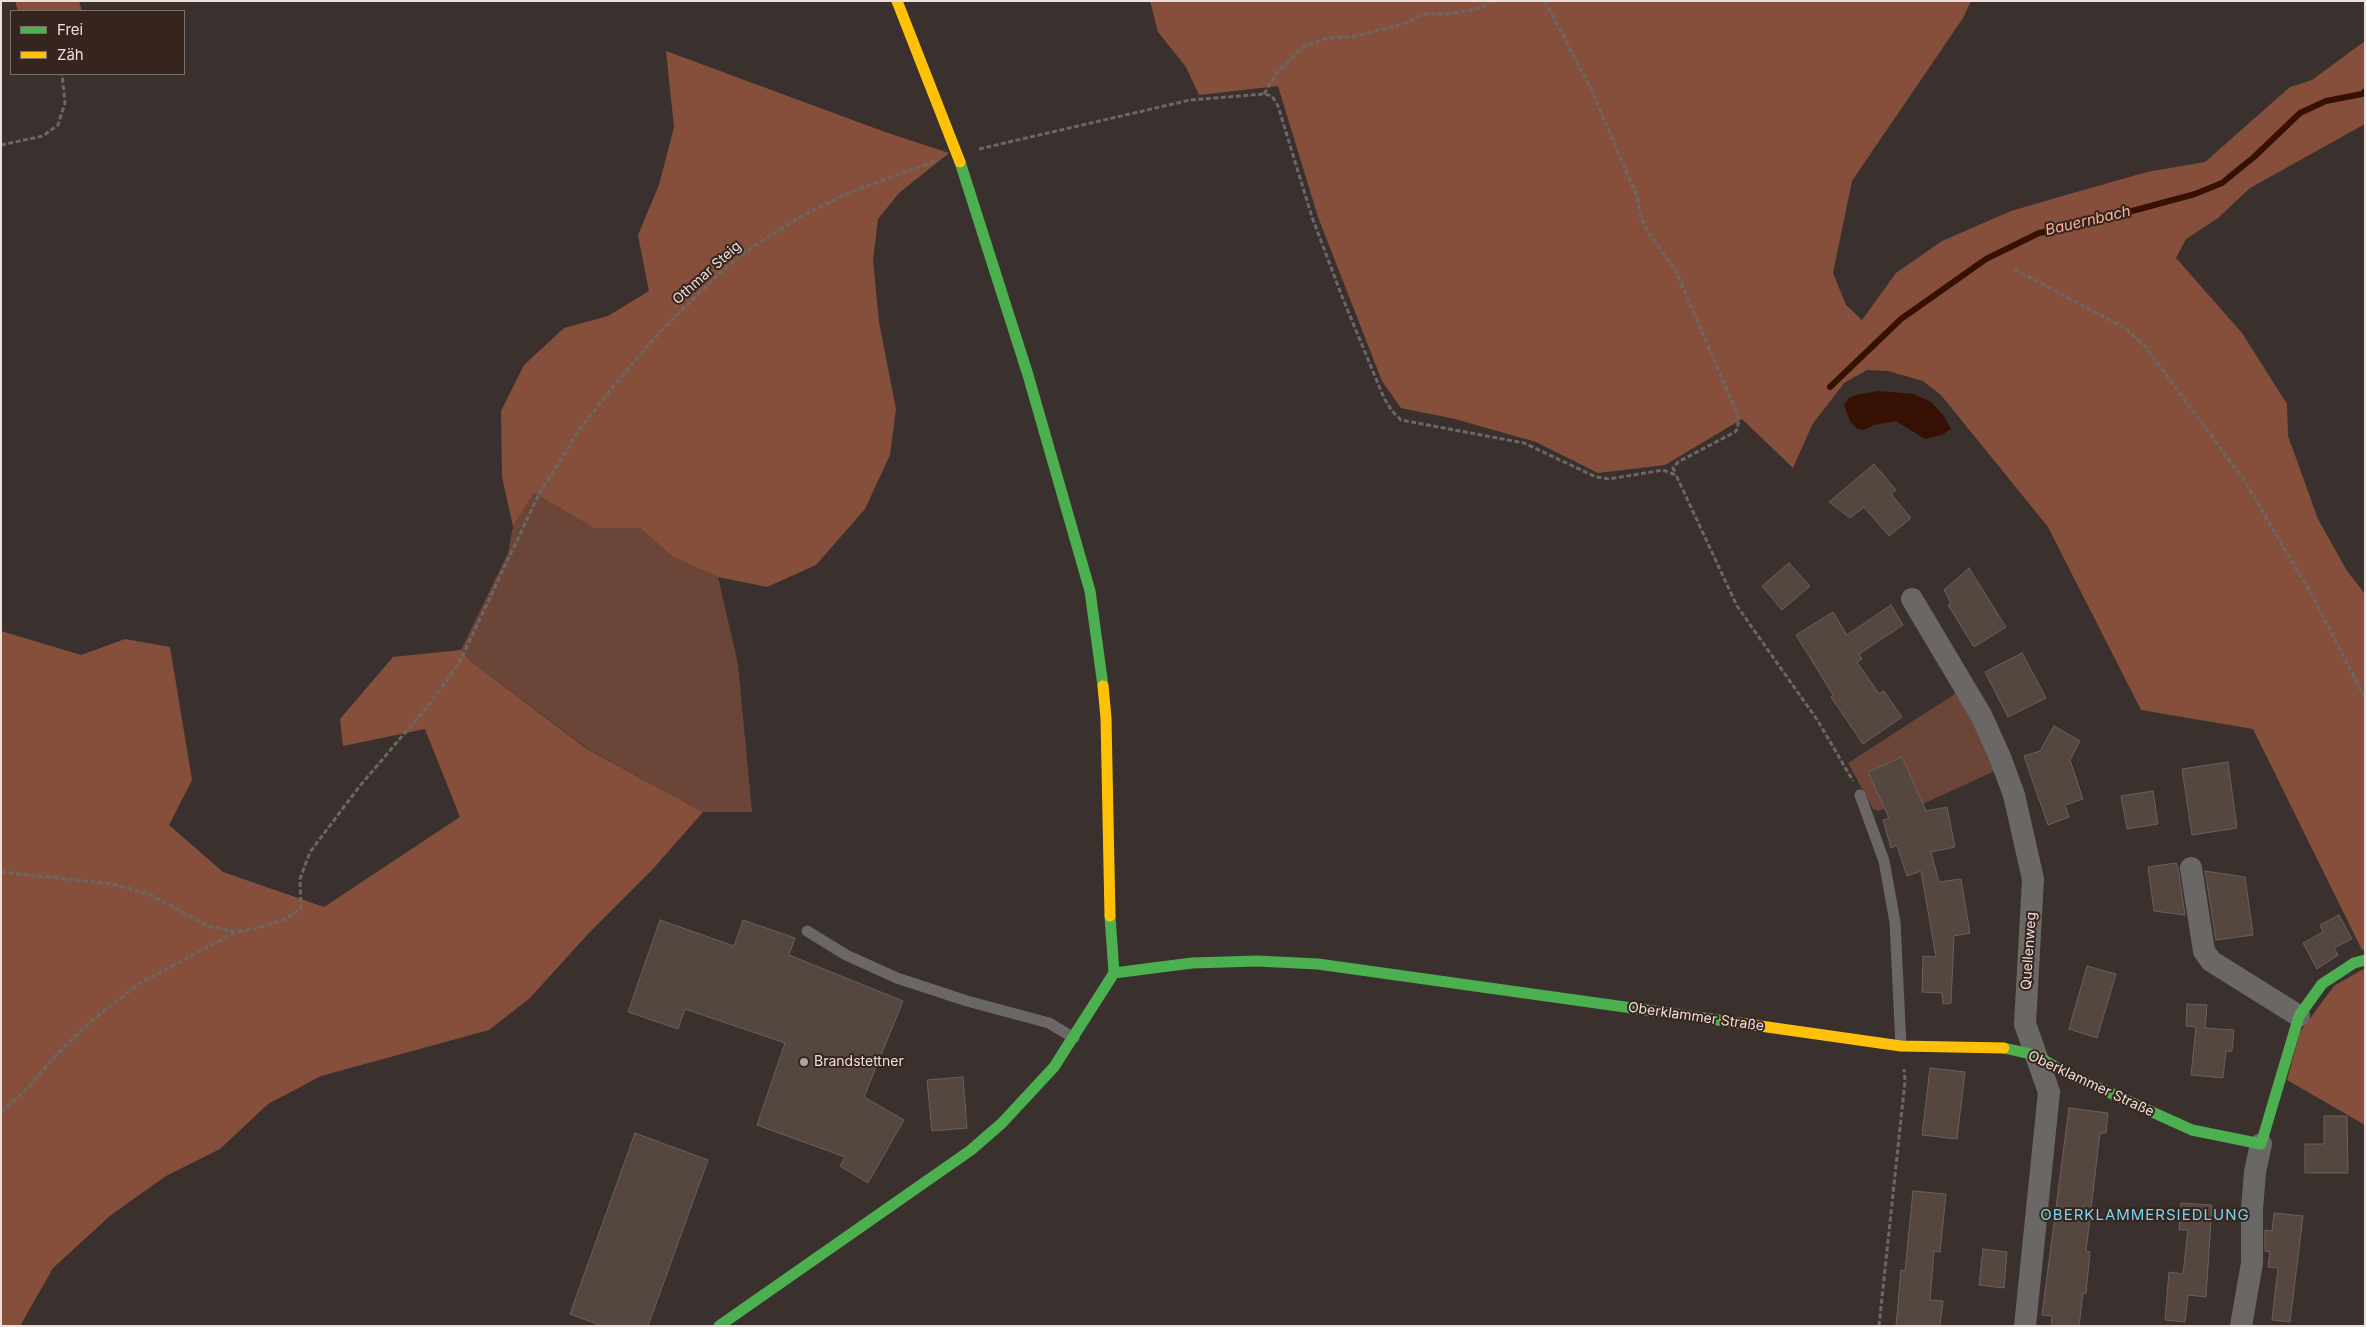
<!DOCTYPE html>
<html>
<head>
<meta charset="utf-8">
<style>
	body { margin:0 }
	#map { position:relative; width:2366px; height:1327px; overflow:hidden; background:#3a312e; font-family:Inter,sans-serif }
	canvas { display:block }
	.frame { position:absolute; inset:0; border:2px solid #ede0dc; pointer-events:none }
	.legend { position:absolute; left:10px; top:10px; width:175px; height:65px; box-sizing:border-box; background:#36241e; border:1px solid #7f6f6a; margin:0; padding:6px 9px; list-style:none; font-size:15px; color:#ede0dc }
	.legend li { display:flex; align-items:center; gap:10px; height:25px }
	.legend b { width:25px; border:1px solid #7f6f6a }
</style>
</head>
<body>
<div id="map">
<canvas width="2366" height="1327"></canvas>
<div class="frame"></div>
<ul class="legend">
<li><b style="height:6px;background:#4caf50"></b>Frei</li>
<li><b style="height:6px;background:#ffc107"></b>Zäh</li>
</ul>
</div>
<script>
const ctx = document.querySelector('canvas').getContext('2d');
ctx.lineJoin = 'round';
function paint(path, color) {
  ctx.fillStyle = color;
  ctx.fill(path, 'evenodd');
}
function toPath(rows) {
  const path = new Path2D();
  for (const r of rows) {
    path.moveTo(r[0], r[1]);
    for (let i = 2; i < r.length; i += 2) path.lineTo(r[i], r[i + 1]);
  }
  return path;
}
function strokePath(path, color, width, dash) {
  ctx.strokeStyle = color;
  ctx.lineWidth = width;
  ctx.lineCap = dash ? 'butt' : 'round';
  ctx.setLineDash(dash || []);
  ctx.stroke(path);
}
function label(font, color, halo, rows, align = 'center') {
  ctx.font = font + ' Inter,sans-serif';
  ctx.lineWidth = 4;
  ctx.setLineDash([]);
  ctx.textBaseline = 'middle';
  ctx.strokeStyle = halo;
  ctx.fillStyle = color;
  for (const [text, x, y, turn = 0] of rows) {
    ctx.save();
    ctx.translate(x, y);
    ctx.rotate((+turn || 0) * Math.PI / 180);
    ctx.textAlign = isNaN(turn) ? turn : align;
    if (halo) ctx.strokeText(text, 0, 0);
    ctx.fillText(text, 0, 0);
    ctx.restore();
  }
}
const green = toPath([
	[534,493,594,528,640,528,673,557,718,577,738,664,752,812,703,812,588,749,470,661,461,650,508,553,513,526],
	[1958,692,1997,770,1903,813,1891,806,1878,811,1873,809,1848,763]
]);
const forest = toPath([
	[15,1,79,1,82,11,18,11],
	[1150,1,1971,1,1963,18,1852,181,1833,273,1846,305,1862,320,1896,273,1942,241,2011,211,2073,193,2147,172,2205,162,2290,87,2312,80,2365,41,2365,124,2250,188,2218,218,2186,239,2176,258,2242,333,2287,404,2288,436,2318,519,2347,571,2365,594,2365,950,2362,950,2253,729,2141,710,2048,527,1941,395,1923,381,1888,371,1867,370,1844,383,1812,425,1793,468,1742,419,1665,465,1598,473,1536,442,1455,419,1401,408,1382,381,1318,217,1278,86,1199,95,1186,67,1158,32],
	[666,51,885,132,949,153,899,193,878,219,873,260,879,322,896,409,890,455,865,509,816,565,767,587,718,577,673,557,640,528,594,528,534,493,513,526,502,477,501,411,524,365,564,328,608,316,649,291,638,235,659,185,674,127],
	[1,631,81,655,125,639,170,647,192,780,169,825,223,872,324,907,460,817,425,729,343,746,340,719,393,657,461,650,470,661,587,749,703,812,652,870,588,934,530,998,489,1030,321,1076,268,1104,220,1149,166,1176,111,1215,53,1268,20,1326,1,1326],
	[2365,968,2365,1125,2287,1080,2300,1032,2334,986]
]);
const water = toPath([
	[1878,391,1914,394,1931,402,1944,416,1951,429,1942,435,1925,439,1896,421,1874,425,1863,430,1857,429,1850,421,1844,405,1849,398,1856,395]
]);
const stream = toPath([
	[1830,387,1901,319,1986,259,2039,233,2073,227,2195,194,2222,183,2254,157,2300,113,2326,101,2362,94,2365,91]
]);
const building = toPath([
	[1874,464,1896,490,1891,494,1911,518,1889,536,1864,507,1850,518,1829,502,1874,464],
	[1789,563,1810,586,1782,610,1762,586,1789,563],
	[1969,568,2006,627,1974,647,1948,605,1951,603,1944,590,1969,568],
	[1891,605,1903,625,1859,654,1862,659,1857,662,1879,694,1884,691,1902,717,1863,744,1831,697,1833,695,1796,635,1833,612,1847,635,1891,605],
	[2022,653,2046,698,2008,717,1985,672,2022,653],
	[2054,726,2080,741,2070,760,2083,799,2065,805,2069,817,2048,825,2024,756,2040,751,2054,726],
	[1902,757,1926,811,1947,807,1955,847,1931,852,1939,882,1961,879,1970,933,1954,936,1951,1003,1943,1004,1942,993,1922,992,1923,956,1936,957,1921,871,1907,876,1897,845,1891,848,1883,820,1889,818,1868,772,1902,757],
	[2228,762,2237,828,2192,835,2182,769,2228,762],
	[2153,791,2158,824,2127,829,2121,796,2153,791],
	[2176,863,2178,867,2185,915,2154,911,2148,867,2176,863],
	[2205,871,2245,877,2253,935,2216,940,2205,871],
	[2339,915,2352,939,2334,948,2338,955,2317,969,2303,943,2323,932,2320,925,2339,915],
	[660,920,734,946,743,920,795,938,789,955,903,1001,864,1097,904,1120,868,1183,840,1166,845,1157,757,1125,785,1043,685,1009,678,1029,628,1012,660,920],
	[2087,966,2116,974,2097,1038,2069,1029,2087,966],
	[2187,1004,2207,1005,2205,1028,2234,1030,2232,1051,2226,1051,2223,1078,2191,1075,2196,1027,2186,1026,2187,1004],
	[1930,1068,1965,1072,1957,1139,1922,1135,1930,1068],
	[963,1077,967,1128,932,1131,927,1080,963,1077],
	[2069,1108,2108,1113,2106,1133,2100,1133,2086,1251,2090,1252,2086,1293,2083,1293,2079,1326,2051,1326,2052,1316,2042,1315,2069,1108],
	[2324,1116,2347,1116,2348,1173,2305,1173,2305,1144,2324,1144,2324,1116],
	[635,1133,708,1160,648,1326,602,1326,570,1314,635,1133],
	[1913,1191,1946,1194,1940,1252,1934,1251,1930,1300,1943,1301,1940,1326,1896,1326,1901,1270,1905,1271,1913,1191],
	[2181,1203,2212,1205,2206,1297,2188,1295,2185,1322,2165,1320,2169,1272,2183,1274,2188,1230,2179,1230,2181,1203],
	[2274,1213,2303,1216,2290,1322,2272,1320,2278,1268,2268,1267,2270,1252,2265,1251,2265,1230,2272,1231,2274,1213],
	[1983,1249,2007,1252,2004,1288,1979,1285,1983,1249]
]);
const path = toPath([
	[1545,1,1591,89,1637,196,1641,218,1648,232,1676,271,1738,416,1738,428,1735,432,1678,462,1673,468,1676,474],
	[1264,94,1278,71,1303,47,1327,38,1353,37,1403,24,1424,14,1449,14,1481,8,1490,1],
	[1,145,43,136,58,125,65,103,62,74],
	[979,149,1190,100,1264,94,1272,96,1278,106,1312,217,1343,299,1384,398,1392,411,1401,420,1524,443,1596,477,1609,479,1663,470,1676,475,1737,606,1818,721,1853,781],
	[2014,269,2125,328,2145,346,2246,483,2315,601,2365,698],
	[1,872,113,884,149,894,208,926,235,932,254,929,283,920,301,909,300,879,310,852,359,787,432,701,460,661,539,494,580,429,616,383,660,332,718,275,745,252,800,217,846,194,935,161],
	[1,1112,29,1087,57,1054,90,1022,140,983,234,933],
	[1879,1326,1905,1081,1904,1069]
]);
const lane = toPath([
	[1860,795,1884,861,1895,922,1901,1046],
	[807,931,846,955,897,978,967,1001,1049,1023,1074,1038]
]);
const street = toPath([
	[1912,599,1981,715,2000,757,2014,795,2033,879,2025,1024,2049,1092,2025,1326],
	[2191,868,2204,951,2211,961,2299,1016],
	[2241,1326,2252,1263,2252,1209,2255,1172,2261,1144]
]);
const fast = toPath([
	[960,162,1028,375,1090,591,1103,686],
	[1114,973,1192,963,1257,961,1318,964,1725,1021],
	[2004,1048,2035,1055,2066,1073,2192,1130,2261,1144,2299,1016,2322,984,2354,963,2365,960],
	[719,1326,971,1150,1002,1123,1054,1067,1114,973,1110,916]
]);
const slow = toPath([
	[897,1,960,162],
	[1103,686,1106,718,1110,916],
	[1725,1021,1901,1046,2004,1048]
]);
const markers = [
	[804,1062,5,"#aea39f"]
];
const streetNames = [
	["Othmar Steig",707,273,-42],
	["Quellenweg",2029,951,-86],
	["Oberklammer Straße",1696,1017,8],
	["Oberklammer Straße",2091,1084,25]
];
const poiNames = [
	["Brandstettner",814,1062]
];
const waterNames = [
	["Bauernbach",2088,221,-13]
];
const neighbourhoodNames = [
	["OBERKLAMMERSIEDLUNG",2145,1215]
];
paint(green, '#6b4638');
paint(forest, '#864f3c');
paint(water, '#371004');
strokePath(stream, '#371004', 6);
paint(building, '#554640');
strokePath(building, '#69615e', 1);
strokePath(path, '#6b6764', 3, [5, 2.5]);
strokePath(lane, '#6b6765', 11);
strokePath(street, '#6b6765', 22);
strokePath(fast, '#4caf50', 11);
strokePath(slow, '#ffc107', 11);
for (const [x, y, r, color] of markers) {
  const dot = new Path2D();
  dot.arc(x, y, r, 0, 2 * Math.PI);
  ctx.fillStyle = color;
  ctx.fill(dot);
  strokePath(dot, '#36241e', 2);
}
label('14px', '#ede0dc', '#36241e', streetNames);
label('14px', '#ede0dc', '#36241e', poiNames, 'left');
label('italic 15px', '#fcb297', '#36241e', waterNames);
ctx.letterSpacing = '1px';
label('15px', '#76d6f4', '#36241e', neighbourhoodNames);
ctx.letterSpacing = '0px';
</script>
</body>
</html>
